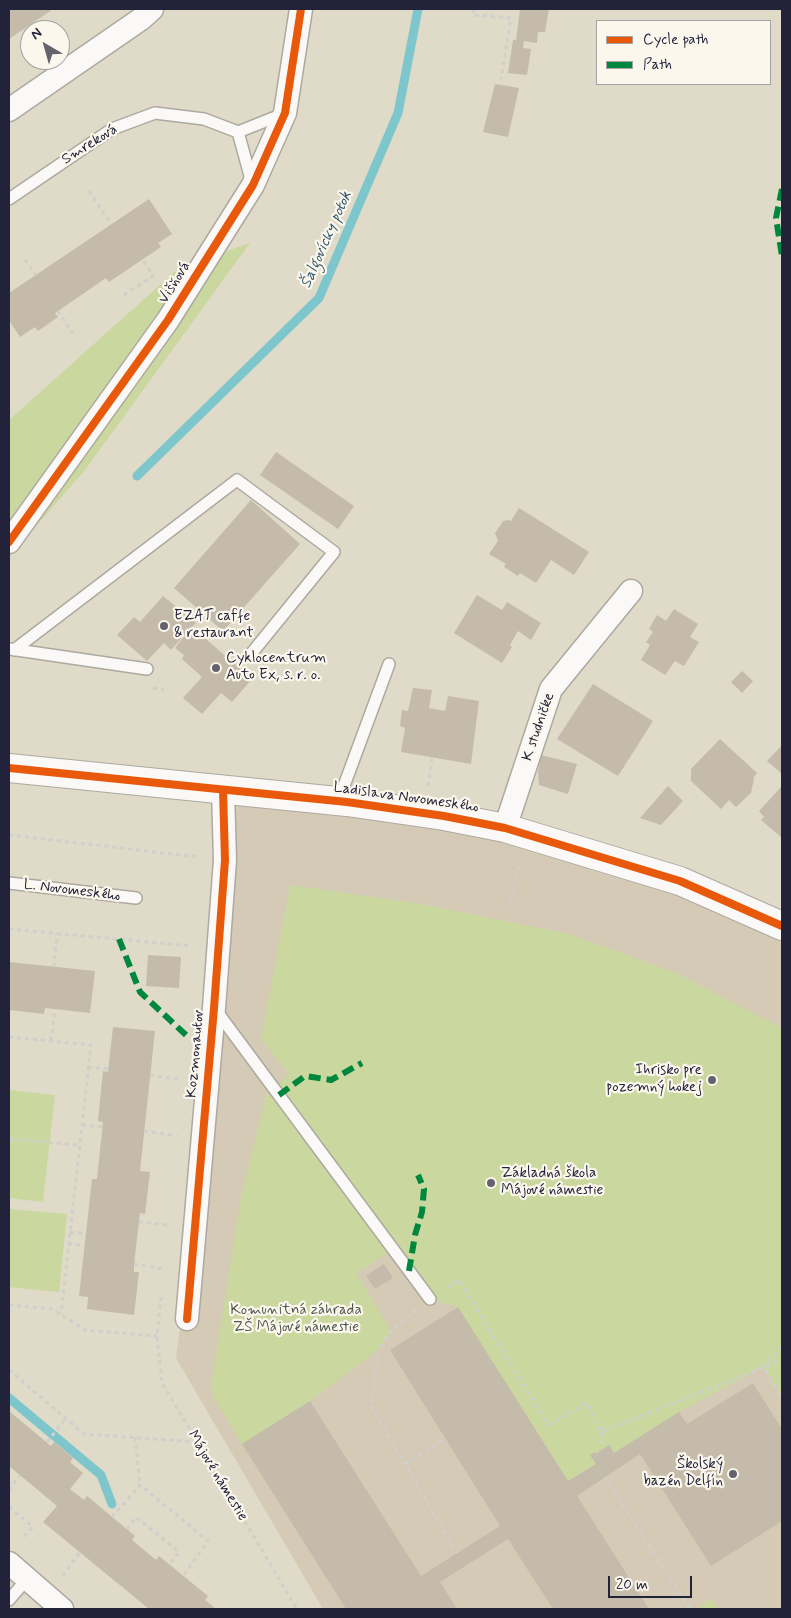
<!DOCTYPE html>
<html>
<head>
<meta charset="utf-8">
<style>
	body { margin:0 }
	#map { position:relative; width:791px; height:1618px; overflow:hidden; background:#e0dac8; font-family:Mynerve,sans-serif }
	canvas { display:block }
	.frame { position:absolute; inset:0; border:10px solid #22223b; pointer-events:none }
	.legend { position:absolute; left:596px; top:20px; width:175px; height:65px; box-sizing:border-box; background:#fbf7ec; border:1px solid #a4a2a5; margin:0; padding:6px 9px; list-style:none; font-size:15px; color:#22223b }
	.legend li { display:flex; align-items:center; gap:10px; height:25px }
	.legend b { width:25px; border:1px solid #a4a2a5 }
	.north { position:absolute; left:20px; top:20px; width:50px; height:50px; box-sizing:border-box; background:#fbf7ec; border:1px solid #a4a2a5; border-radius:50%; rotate:322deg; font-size:14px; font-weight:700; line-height:20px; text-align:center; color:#22223b }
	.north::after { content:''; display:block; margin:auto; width:18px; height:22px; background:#64626c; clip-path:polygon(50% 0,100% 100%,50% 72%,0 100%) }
	.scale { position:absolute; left:608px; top:1576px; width:84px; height:22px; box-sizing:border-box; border:2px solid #22223b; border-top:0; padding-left:6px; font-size:15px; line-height:18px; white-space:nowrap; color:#22223b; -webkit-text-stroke:4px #fbf7ec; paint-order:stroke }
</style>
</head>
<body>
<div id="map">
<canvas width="791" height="1618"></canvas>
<div class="frame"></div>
<ul class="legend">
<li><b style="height:6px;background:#e8590c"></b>Cycle path</li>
<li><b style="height:6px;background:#00873e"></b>Path</li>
</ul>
<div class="north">N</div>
<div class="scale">20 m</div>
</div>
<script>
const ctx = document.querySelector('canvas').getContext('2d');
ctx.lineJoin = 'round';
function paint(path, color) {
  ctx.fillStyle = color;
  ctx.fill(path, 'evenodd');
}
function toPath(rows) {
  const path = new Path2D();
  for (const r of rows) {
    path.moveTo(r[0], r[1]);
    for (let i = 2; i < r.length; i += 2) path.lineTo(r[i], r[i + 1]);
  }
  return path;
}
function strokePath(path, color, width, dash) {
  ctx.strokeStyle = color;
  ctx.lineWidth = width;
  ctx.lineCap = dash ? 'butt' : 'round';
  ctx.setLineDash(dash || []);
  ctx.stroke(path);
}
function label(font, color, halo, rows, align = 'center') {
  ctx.font = font + ' Mynerve,sans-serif';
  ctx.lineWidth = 4.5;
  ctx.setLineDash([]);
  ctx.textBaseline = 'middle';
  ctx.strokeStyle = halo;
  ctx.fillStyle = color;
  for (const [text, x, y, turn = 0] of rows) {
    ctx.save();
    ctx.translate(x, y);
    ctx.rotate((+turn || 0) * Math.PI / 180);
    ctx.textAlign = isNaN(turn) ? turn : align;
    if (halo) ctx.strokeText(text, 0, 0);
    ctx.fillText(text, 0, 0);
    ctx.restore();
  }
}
const built = toPath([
	[227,787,444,816,782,926,782,1609,323,1609,176,1358,222,1009]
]);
const green = toPath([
	[250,243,85,470,9,557,9,420,180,267],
	[290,885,421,904,569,934,676,973,782,1028,782,1397,763,1367,679,1412,614,1453,609,1446,596,1454,594,1452,590,1455,596,1464,568,1481,458,1307,430,1299,393,1250,356,1273,391,1331,379,1349,310,1401,242,1444,214,1398,211,1386,241,1197,266,1095,289,1074,261,1039],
	[9,1090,55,1095,43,1202,9,1198],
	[9,1209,67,1214,59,1292,9,1287],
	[711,1599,718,1609,696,1609]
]);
const stream = toPath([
	[137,476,319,298,398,113,418,9],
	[9,1398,101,1475,112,1504]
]);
const building = toPath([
	[9,9,53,9,9,39],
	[520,9,549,9,545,32,538,32,537,43,524,41,523,48,531,49,527,75,508,73,513,40,516,40],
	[495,84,519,88,508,137,483,132],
	[149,199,172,234,158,243,161,247,109,282,106,278,58,311,55,313,58,317,38,331,35,327,20,337,9,320,9,293],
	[276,452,354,506,338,529,260,475],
	[251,500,300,544,223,631,174,588],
	[519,508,589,552,574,575,551,560,536,583,520,573,518,576,504,567,506,564,489,554,498,541,495,533,503,521,509,520,511,521],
	[477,595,502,610,507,602,541,623,531,640,518,631,510,645,512,647,502,663,454,633],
	[163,596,196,623,192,627,252,679,232,702,221,693,202,714,183,698,202,677,182,659,184,655,175,648,190,629,171,650,164,643,147,661,117,635,134,617,140,622],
	[674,609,698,624,690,637,699,642,684,666,675,661,665,675,641,660,650,645,646,642,653,632,649,629,657,615,666,621],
	[742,671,753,681,742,693,731,682],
	[593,684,653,721,618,776,557,739],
	[413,688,432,690,429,708,445,711,448,696,479,701,471,764,401,752,405,728,400,726,402,710,408,711],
	[720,739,757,773,753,778,754,779,751,793,736,807,729,800,721,809,691,781,691,769],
	[782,745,782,774,767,761],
	[541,755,577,764,568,794,539,785,538,772],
	[668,786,683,801,661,825,640,818],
	[782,786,782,838,761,820,764,817,759,811],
	[148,955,181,957,179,988,146,986],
	[9,962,95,971,90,1013,45,1008,44,1014,9,1010],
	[113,1027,155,1031,140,1171,150,1172,145,1214,140,1213,134,1264,134,1272,139,1272,134,1315,87,1309,88,1297,79,1296,92,1179,97,1179,103,1122,98,1121,103,1071,108,1072],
	[384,1264,393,1278,375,1289,366,1276],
	[458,1307,568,1481,596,1464,590,1455,595,1452,596,1454,609,1445,614,1453,679,1412,687,1424,753,1383,782,1429,782,1521,711,1566,640,1454,577,1496,649,1609,553,1609,508,1539,440,1582,457,1609,346,1609,242,1444,310,1401,421,1576,500,1526,390,1350],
	[9,1411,51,1446,54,1442,73,1458,70,1462,83,1473,70,1489,84,1500,87,1496,135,1536,132,1540,156,1560,159,1556,208,1596,205,1600,216,1609,149,1609,43,1522,57,1506,9,1466]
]);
const path = toPath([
	[474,9,473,15,511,18,501,79],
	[24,29,30,38],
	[89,191,111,224],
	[25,260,36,275],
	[124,295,153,276,143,260],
	[58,311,73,334],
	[153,688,164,690],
	[428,786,432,757],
	[9,835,199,857],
	[510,901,521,860],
	[9,929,192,946],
	[54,967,57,934],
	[9,1037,91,1045,61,1314],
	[51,1041,55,1009],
	[88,1067,109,1069],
	[150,1075,182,1080],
	[82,1125,102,1127],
	[144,1131,177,1136],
	[9,1139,79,1145],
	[139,1222,168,1225],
	[70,1232,86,1234],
	[68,1244,84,1245],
	[134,1264,164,1269],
	[447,1288,459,1280,548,1425,587,1403,601,1432,782,1360],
	[161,1297,157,1336,162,1383,297,1609],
	[9,1305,52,1309,85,1330,157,1336],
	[416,1310,391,1331,379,1349,371,1406,457,1553],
	[782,1347,763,1367,782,1397],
	[9,1370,84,1434,197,1442],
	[601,1432,603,1449],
	[135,1437,140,1485],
	[47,1442,66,1418],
	[405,1464,446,1439],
	[605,1477,690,1609],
	[9,1490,20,1475],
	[9,1507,33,1527,21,1540],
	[112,1517,140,1485,208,1541,183,1576],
	[127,1529,136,1517,179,1552,169,1565],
	[63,1576,80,1552]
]);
const service = toPath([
	[238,132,252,183],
	[9,199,112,129,155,113,204,119,238,132,283,114],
	[10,649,147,669],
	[14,650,237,480,334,552,251,654],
	[338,802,389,664],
	[9,883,136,898],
	[215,1009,430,1299],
	[9,1600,27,1579]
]);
const minor = toPath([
	[9,110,141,19,152,9],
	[9,542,168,320,253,185,285,113,301,9],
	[505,828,551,689,631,591],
	[187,1319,214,1008,225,860,223,790],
	[9,1563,62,1609]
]);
const tertiary = toPath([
	[9,768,347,802,444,816,505,828,680,881,782,926]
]);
const quiet = toPath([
	[782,189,776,218,782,256],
	[119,939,140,992,187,1036],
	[279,1095,305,1076,331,1080,362,1063],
	[409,1271,415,1235,422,1212,424,1189,418,1175]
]);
const cycleway = toPath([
	[9,542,168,320,253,185,285,113,301,9],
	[9,768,347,802,444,816,505,828,680,881,782,926],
	[187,1319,214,1008,225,860,223,790]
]);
const markers = [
	[164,626,5,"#64626c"],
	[216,668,5,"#64626c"],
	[712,1080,5,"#64626c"],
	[491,1183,5,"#64626c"],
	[733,1474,5,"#64626c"]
];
const streetNames = [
	["Smreková",90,145,-32],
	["Višňová",175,283,-58],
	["K studničke",539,727,-71],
	["Ladislava Novomeského",406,798,8],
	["L. Novomeského",72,891,7],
	["Kozmonautov",196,1054,-85],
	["Májové námestie",217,1476,59]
];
const poiNames = [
	["EZAT caffe",174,617],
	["& restaurant",174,634],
	["Cyklocentrum",226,659],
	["Auto Ex, s. r. o.",226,676],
	["Ihrisko pre",702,1071,"right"],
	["pozemný hokej",702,1088,"right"],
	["Základná škola",501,1174],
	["Májové námestie",501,1191],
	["Školský",723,1465,"right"],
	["bazén Delfín",723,1482,"right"]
];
const parkNames = [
	["Komunitná záhrada",296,1311],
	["ZŠ Májové námestie",296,1328]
];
const waterNames = [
	["Šalgovícky potok",327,240,-66]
];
paint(built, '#d5cab5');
paint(green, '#cad89f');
strokePath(stream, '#7dc6cc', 9);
paint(building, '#c4bbab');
strokePath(service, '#ada9a0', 14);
strokePath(minor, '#ada9a0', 25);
strokePath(tertiary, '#ada9a0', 30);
strokePath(path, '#d1cfcb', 3, [4, 4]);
strokePath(service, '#faf9f7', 11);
strokePath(minor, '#faf9f7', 22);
strokePath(tertiary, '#faf9f7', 28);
strokePath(quiet, '#00873e', 6, [12, 6]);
strokePath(cycleway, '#e8590c', 8);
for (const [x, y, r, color] of markers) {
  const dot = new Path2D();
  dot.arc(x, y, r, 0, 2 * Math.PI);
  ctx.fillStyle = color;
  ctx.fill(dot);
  strokePath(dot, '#fbf7ec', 2);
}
label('15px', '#22223b', '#fbf7ec', streetNames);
label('15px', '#22223b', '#fbf7ec', poiNames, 'left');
label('15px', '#4f584f', '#fbf7ec', parkNames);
label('italic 16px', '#33586e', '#fbf7ec', waterNames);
</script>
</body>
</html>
